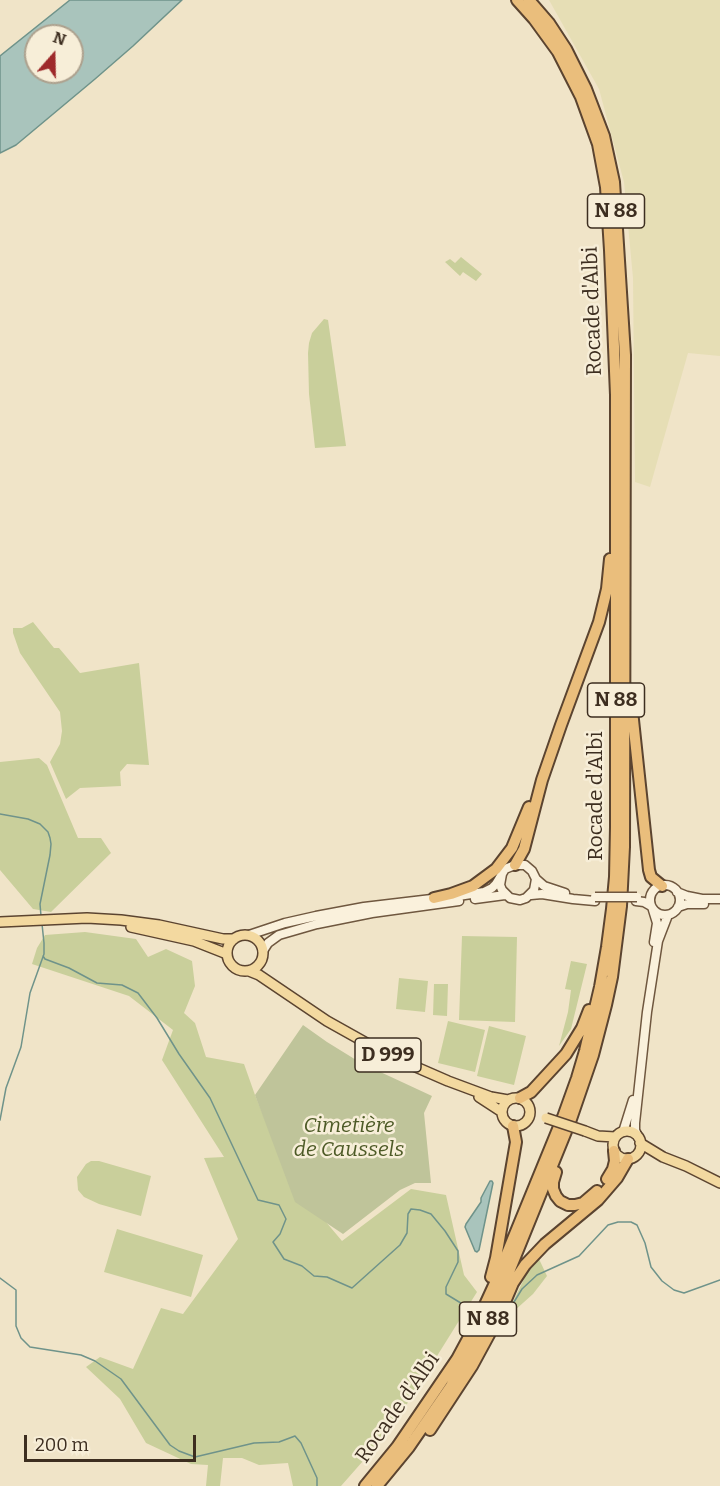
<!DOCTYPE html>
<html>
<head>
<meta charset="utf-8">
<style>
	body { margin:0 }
	#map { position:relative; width:720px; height:1486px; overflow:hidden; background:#f0e4c8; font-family:Bitter,serif }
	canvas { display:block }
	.north { position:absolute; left:24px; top:24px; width:60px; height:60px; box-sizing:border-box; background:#f7eed8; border:2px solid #ada18e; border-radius:50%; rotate:20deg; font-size:16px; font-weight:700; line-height:24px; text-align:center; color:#3d2e20 }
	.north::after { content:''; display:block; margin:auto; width:21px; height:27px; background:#9e2a2b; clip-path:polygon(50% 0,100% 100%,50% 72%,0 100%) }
	.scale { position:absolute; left:24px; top:1435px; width:172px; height:27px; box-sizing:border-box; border:3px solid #3d2e20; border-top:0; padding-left:8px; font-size:18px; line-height:21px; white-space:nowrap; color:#3d2e20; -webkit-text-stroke:4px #f7eed8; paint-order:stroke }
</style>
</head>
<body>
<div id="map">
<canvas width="720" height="1486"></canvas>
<div class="north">N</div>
<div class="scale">200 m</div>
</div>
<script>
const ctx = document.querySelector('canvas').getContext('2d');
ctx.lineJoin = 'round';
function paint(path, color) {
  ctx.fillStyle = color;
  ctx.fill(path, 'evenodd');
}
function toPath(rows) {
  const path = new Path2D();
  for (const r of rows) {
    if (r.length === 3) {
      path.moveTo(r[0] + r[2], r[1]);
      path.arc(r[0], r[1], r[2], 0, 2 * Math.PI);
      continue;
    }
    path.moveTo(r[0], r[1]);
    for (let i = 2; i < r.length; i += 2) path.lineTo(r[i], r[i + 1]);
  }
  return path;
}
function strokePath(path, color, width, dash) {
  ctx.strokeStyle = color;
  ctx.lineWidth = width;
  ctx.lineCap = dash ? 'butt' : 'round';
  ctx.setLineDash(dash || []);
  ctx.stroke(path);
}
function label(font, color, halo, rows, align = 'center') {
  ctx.font = font + ' Bitter,serif';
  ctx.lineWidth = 5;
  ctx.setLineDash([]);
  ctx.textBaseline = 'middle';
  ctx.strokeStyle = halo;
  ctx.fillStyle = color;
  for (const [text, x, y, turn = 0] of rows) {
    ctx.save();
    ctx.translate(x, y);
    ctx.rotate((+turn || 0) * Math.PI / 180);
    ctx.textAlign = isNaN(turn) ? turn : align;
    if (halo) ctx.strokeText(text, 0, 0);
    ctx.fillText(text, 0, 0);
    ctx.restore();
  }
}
const farmland = toPath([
	[549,0,720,0,720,356,688,353,650,487,635,482,633,278,624,182,599,89]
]);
const green = toPath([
	[461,257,482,274,476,281,463,272,460,276,445,262,450,259,455,263],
	[324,319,328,320,346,446,315,448,309,394,308,353,309,343,312,333],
	[33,622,54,648,59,648,80,673,139,663,149,765,127,764,120,772,121,786,80,788,66,799,50,762,60,744,62,731,60,712,20,653,13,633,13,628,22,628],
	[39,758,47,765,78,838,101,838,111,853,51,912,33,909,0,870,0,762],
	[85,932,136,939,148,957,166,949,192,961,195,986,184,1013,195,1023,206,1057,244,1064,255,1095,289,1178,342,1241,411,1189,446,1195,464,1275,477,1292,392,1428,341,1486,293,1486,288,1463,259,1465,242,1458,223,1458,220,1486,206,1486,208,1465,191,1464,146,1443,120,1399,86,1367,100,1357,133,1369,161,1308,183,1314,238,1239,204,1158,224,1157,162,1060,173,1030,129,996,32,964,37,948,45,935],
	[462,936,517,937,515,1022,459,1020],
	[571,961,587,964,571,1029,559,1046,568,1012,571,990,565,989],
	[399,978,428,981,425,1012,396,1009],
	[434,984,448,984,447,1016,433,1015],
	[448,1021,485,1030,475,1072,438,1063],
	[489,1026,526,1036,514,1085,477,1076],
	[91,1161,99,1161,151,1176,141,1216,99,1204,84,1197,78,1190,77,1177,86,1164],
	[117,1229,203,1255,191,1297,104,1272],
	[539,1259,547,1276,533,1294,504,1320,527,1273]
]);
const cemetery = toPath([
	[303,1025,327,1042,361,1063,432,1096,424,1113,431,1183,415,1183,400,1190,343,1234,295,1202,255,1095]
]);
const water = toPath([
	[70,0,182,0,133,46,95,79,16,145,0,153,0,56,70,0],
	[36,36,72,36,72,72,36,72,36,36],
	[490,1181,492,1181,493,1183,479,1250,477,1252,475,1251,465,1227,466,1224,481,1202,481,1198,490,1181]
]);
const stream = toPath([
	[0,814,28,819,40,824,48,832,50,838,51,844,50,855,40,904,41,916],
	[43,956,45,959,69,968,97,983,122,985,138,993,157,1018,179,1054,210,1098,258,1200,279,1205,286,1219,280,1234,273,1242,284,1259,302,1266,314,1276,327,1277,352,1288,400,1245,407,1233,408,1214,411,1209,420,1210,431,1214,445,1231,458,1251,458,1262,446,1287,446,1294,469,1308],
	[0,1120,6,1088,21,1047,30,993,44,954,44,943,42,924],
	[0,1278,16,1290,16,1326,21,1338,30,1347,81,1355,95,1361,121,1379,170,1445,179,1451,195,1457,254,1443,279,1442,295,1436,301,1443,317,1478,317,1486],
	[506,1315,522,1289,537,1275,579,1256,608,1225,618,1222,631,1222,637,1225,645,1243,651,1267,662,1281,674,1290,684,1293,720,1280]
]);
const secondary = toPath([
	[536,879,544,886,565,893],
	[665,900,15],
	[677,892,687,896,702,899,720,899],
	[531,895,542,894,573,899,595,901],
	[452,897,484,892,492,888,496,884,505,869,515,865,525,865,532,871,536,879,534,890,526,898,520,900,510,898,502,890,500,885,502,874],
	[475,899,505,895],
	[636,901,644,902,651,906],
	[678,907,687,904,704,904],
	[653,910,657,923,654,942],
	[249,935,285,923,316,916,364,907,440,898],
	[263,951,268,943,279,935,317,924,372,913,459,901],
	[623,1132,633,1100],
	[638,1137,635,1130,635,1123,647,1012,658,941,668,915]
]);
const primary = toPath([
	[0,922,87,918,121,920,159,925,223,939,234,939],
	[131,927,194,941,227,954],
	[245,953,18],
	[249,971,259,975,327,1021,386,1054,448,1081,491,1097,508,1100],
	[479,1097,502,1112],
	[516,1112,14],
	[585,1131,598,1136,615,1137],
	[627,1145,14],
	[640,1143,663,1157,686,1166,720,1183]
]);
const trunk = toPath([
	[631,701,649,870,651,877,662,886],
	[515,865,524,849,542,780,561,725,599,622,607,589,610,559],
	[434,898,451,894,473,886,496,869,512,848,529,807],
	[520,1098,531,1092,566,1054,582,1028,589,1010],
	[556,1172,553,1182,553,1189,556,1196,560,1201,568,1205,575,1205,583,1203,597,1191],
	[607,1179,613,1169,615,1161,614,1151],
	[491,1277,496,1258,516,1142,513,1126],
	[430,1430,472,1366,498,1318,513,1283,525,1265,545,1244,598,1200,617,1178,628,1159],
	[365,1486,397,1447,457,1359,478,1320,495,1283,563,1117,577,1078,585,1051,600,987,607,947,612,909,615,877,616,827,616,395,610,250,606,187,598,144,581,97,558,52,534,19,517,0],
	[377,1486,409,1447,451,1386,481,1333,504,1284,571,1119,593,1055,606,1005,612,977,621,906,624,847,625,355,614,182,604,136,586,89,566,49,549,23,529,0]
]);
const secondaryBridge = toPath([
	[595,897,637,897]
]);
const primaryBridge = toPath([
	[546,1118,585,1131]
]);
const shields = [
	[616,211,57],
	[616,700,57],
	[388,1055,66],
	[488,1319,57]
];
const shieldNames = [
	["N 88",616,211],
	["N 88",616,700],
	["D 999",388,1055],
	["N 88",488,1319]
];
const streetNames = [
	["Rocade d'Albi",593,311,-92],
	["Rocade d'Albi",596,796,-90],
	["Rocade d'Albi",398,1408,-55]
];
const parkNames = [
	["Cimetière",349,1126],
	["de Caussels",349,1150]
];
paint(farmland, '#e6deb5');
paint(green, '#c9cf9b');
paint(cemetery, '#bfc49a');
paint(water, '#a9c4bc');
strokePath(water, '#6f938a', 1.5);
strokePath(stream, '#6f938a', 1.5);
strokePath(secondary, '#6f573f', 11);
strokePath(primary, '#5b4430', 12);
strokePath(trunk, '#5b4430', 14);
strokePath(secondary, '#faf1dc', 8);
strokePath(primary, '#f3d9a0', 9);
strokePath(trunk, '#eabe7c', 10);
strokePath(secondaryBridge, '#6f573f', 11, []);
strokePath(primaryBridge, '#5b4430', 12, []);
strokePath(secondaryBridge, '#faf1dc', 8);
strokePath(primaryBridge, '#f3d9a0', 9);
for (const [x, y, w] of shields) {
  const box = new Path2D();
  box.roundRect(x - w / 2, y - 17, w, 34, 4.5);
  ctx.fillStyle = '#f7eed8';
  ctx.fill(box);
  strokePath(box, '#3d2e20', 1.5);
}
label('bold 20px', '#3d2e20', null, shieldNames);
label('21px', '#3d2e20', '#f7eed8', streetNames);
label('italic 21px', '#4d5a26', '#f7eed8', parkNames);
</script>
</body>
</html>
